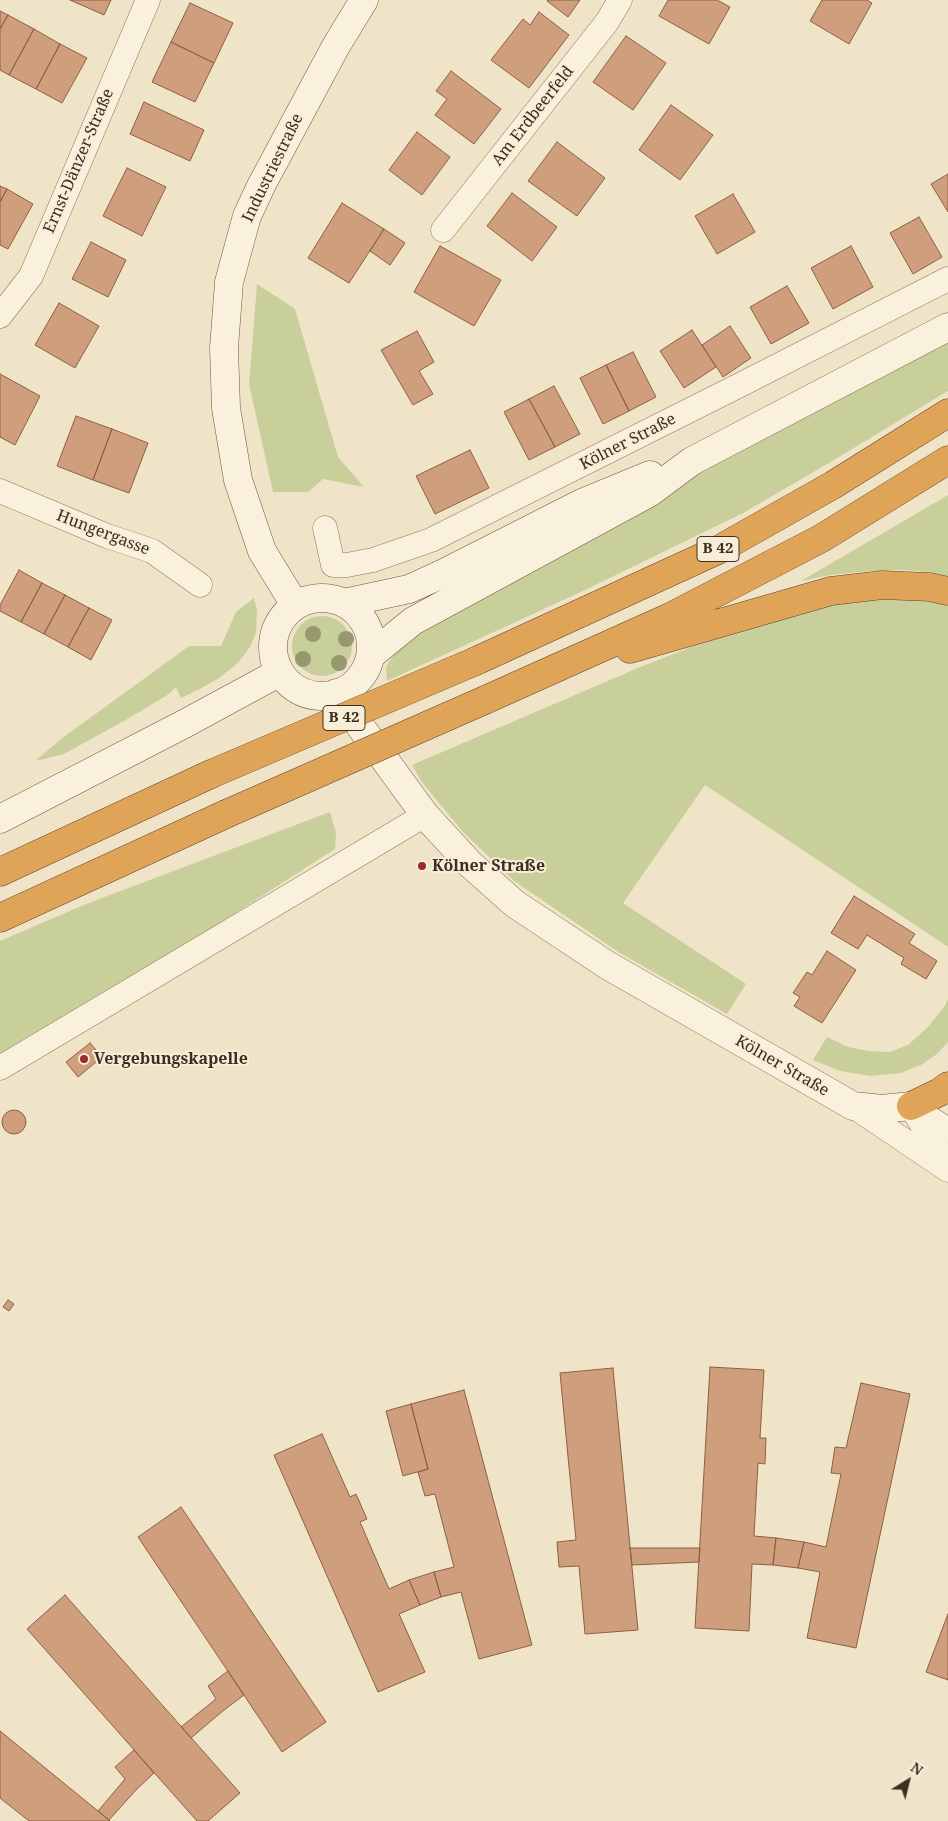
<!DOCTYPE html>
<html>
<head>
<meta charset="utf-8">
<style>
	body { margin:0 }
	#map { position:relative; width:948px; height:1821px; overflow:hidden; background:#f0e4c8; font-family:"Noto Serif",serif }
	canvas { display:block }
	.north { position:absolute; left:883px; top:1756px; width:50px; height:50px; -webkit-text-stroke:4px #f7eed8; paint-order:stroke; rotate:36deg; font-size:14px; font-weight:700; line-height:20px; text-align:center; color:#3d2e20 }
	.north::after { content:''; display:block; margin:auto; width:18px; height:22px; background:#3d2e20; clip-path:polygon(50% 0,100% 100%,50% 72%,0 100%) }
</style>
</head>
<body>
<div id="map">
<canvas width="948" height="1821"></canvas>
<div class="north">N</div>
</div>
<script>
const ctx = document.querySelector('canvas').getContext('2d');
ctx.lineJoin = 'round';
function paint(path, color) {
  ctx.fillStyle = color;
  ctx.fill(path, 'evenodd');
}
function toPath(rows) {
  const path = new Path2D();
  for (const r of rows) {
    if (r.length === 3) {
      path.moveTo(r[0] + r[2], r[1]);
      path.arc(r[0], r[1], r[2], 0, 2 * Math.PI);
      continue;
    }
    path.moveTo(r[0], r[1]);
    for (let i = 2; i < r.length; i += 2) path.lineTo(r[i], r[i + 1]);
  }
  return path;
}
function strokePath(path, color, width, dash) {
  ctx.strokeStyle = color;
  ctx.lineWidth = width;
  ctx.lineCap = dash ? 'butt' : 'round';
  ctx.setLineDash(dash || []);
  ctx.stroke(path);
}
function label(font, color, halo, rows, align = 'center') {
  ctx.font = font + ' "Noto Serif",serif';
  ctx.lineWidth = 4;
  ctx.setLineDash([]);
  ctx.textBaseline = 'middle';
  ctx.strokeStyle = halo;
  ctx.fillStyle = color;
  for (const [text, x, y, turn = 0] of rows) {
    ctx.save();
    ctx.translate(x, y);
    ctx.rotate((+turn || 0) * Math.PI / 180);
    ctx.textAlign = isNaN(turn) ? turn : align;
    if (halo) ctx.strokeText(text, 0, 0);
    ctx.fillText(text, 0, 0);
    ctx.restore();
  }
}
const green = toPath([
	[257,284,295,309,338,457,364,487,323,479,308,492,273,492,249,384],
	[948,343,948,391,834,460,743,513,583,591,387,681,386,667,397,649,412,634,643,502],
	[948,495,948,577,935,573,906,570,871,571,831,575,801,581],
	[902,597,948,603,948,947,705,785,623,903,746,984,727,1014,620,953,514,881,463,832,421,781,412,765,638,668,721,635,821,608,860,599],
	[254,598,257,610,256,633,250,647,238,663,219,678,200,689,181,698,176,687,169,694,131,717,64,754,35,761,65,736,189,646,221,646,236,612],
	[322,646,30],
	[330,812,336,833,335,849,147,970,0,1057,0,941,86,904],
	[948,999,948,1042,937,1054,921,1065,901,1073,870,1076,840,1071,813,1060,827,1037,848,1047,868,1051,890,1052,908,1045,928,1027,944,1007]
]);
const building = toPath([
	[70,0,111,0,104,15,70,0],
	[548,0,580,0,568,17,547,1,548,0],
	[668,0,717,0,730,7,709,44,659,16,668,0],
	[822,0,867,0,872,3,849,44,810,21,822,0],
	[190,3,233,23,214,63,171,42,190,3],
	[0,11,8,15,0,29,0,11],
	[539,12,569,35,529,88,491,60,523,19,530,25,539,12],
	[8,15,34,29,9,75,0,70,0,29,8,15],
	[34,29,60,44,36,89,9,75,34,29],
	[626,36,666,63,633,110,593,82,626,36],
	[171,42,214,63,195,102,152,82,171,42],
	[60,44,87,58,62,103,36,89,60,44],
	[451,71,501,109,474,144,435,115,447,99,436,91,451,71],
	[144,102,204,130,190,161,130,134,144,102],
	[671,105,713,135,680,180,639,150,671,105],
	[417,132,450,157,422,195,389,170,417,132],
	[557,142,605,178,577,216,528,181,557,142],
	[127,168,166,187,142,236,103,216,127,168],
	[948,174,948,212,931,184,948,174],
	[0,186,7,189,0,202,0,186],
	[7,189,33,204,8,249,0,245,0,202,7,189],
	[512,193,557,227,532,261,487,226,512,193],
	[733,194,755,232,717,254,695,216,733,194],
	[342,203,384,229,349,283,308,258,342,203],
	[919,217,942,257,913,274,890,233,919,217],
	[384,229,405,243,390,265,370,251,384,229],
	[91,242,126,260,108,297,72,279,91,242],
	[440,246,501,280,474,326,414,292,440,246],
	[851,246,873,287,833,309,811,268,851,246],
	[787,286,809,323,771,344,750,307,787,286],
	[59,303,99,326,75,368,35,345,59,303],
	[730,326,751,358,723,377,702,345,730,326],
	[692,330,716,367,684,388,660,351,692,330],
	[417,331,434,362,419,371,433,394,413,405,381,350,417,331],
	[633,352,656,397,629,411,606,365,633,352],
	[606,365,629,411,603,424,580,378,606,365],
	[0,374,40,396,15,445,0,437,0,374],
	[554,386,580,434,555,447,529,399,554,386],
	[529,399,555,447,529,460,504,412,529,399],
	[76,416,112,429,93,480,57,466,76,416],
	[112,429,148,443,129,493,93,480,112,429],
	[470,450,489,488,435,514,416,476,470,450],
	[19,570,42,583,21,622,0,611,0,605,19,570],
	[42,583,65,595,44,634,21,622,42,583],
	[65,595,89,608,68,647,44,634,65,595],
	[89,608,112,620,91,660,68,647,89,608],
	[854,896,915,934,909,943,937,961,926,979,901,964,904,958,867,935,858,949,831,933,854,896],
	[827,951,856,970,822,1023,794,1006,800,997,793,993,807,972,812,975,827,951],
	[90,1043,102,1057,78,1077,66,1062,90,1043],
	[14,1122,12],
	[8,1300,14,1304,9,1311,3,1307,8,1300],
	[710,1367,764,1370,760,1438,766,1438,765,1464,758,1463,754,1536,776,1538,773,1565,752,1564,749,1631,695,1628,710,1367],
	[613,1368,638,1630,585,1634,579,1566,559,1567,557,1542,576,1540,560,1373,613,1368],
	[861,1383,910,1394,856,1648,807,1638,820,1572,798,1568,804,1542,826,1547,841,1474,831,1473,835,1447,846,1448,861,1383],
	[464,1390,532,1645,479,1659,461,1592,441,1597,434,1572,454,1567,435,1494,425,1496,418,1472,428,1469,411,1404,464,1390],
	[411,1404,428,1469,403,1476,386,1411,411,1404],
	[322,1434,350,1497,356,1494,367,1519,360,1522,389,1589,409,1580,420,1605,399,1614,425,1672,378,1692,274,1455,322,1434],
	[181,1507,326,1722,282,1752,138,1537,181,1507],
	[776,1538,804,1542,798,1568,773,1565,776,1538],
	[630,1548,700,1548,699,1562,632,1565,630,1548],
	[434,1572,441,1597,420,1605,409,1580,434,1572],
	[65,1595,240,1793,208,1821,197,1821,27,1629,65,1595],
	[948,1614,948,1680,926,1672,948,1614],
	[228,1671,244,1695,224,1710,191,1738,181,1727,216,1699,208,1686,228,1671],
	[0,1731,98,1811,110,1821,29,1821,0,1798,0,1731],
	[134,1750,154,1773,136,1790,109,1820,98,1811,125,1779,115,1767,134,1750]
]);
const street = toPath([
	[443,230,607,22,620,0],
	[0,316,31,276,148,0],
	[0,491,107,536,152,551,200,585],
	[325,528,333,565,347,565,373,560,431,540,738,386,948,279],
	[0,1068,425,815],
	[853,1106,948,1170],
	[911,1106,933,1144,948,1160],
	[914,1108,948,1130]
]);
const secondary = toPath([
	[322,647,49],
	[344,603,409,589,442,574,582,503,650,475],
	[295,605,262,551,238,480,226,408,224,348,229,282,247,216,262,184,336,46,364,0],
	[370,656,413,621,649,493,692,461,948,327],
	[336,693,425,815,470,864,515,904,607,965,853,1106,882,1109,911,1106],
	[0,819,186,723,280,672]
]);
const highway = toPath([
	[630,649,831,591,882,585,930,587,948,591],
	[476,661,718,550,833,485,948,413],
	[485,700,670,617,822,538,948,460],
	[0,872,211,774],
	[0,918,226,814],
	[911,1106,940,1092,948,1086]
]);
const highwayBridge = toPath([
	[211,774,476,661],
	[226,814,485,700]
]);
const trees = [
	[313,634],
	[346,639],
	[303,659],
	[339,663]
];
const markers = [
	[422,866,5,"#9e2a2b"],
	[84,1059,5,"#9e2a2b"]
];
const shields = [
	[718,549,42],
	[344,718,42]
];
const shieldNames = [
	["B 42",718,549],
	["B 42",344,718]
];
const streetNames = [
	["Am Erdbeerfeld",533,116,-52],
	["Ernst-Dänzer-Straße",79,161,-67],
	["Industriestraße",273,168,-64],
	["Kölner Straße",628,442,-27],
	["Hungergasse",103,533,21],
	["Kölner Straße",782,1066,30]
];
const poiNames = [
	["Kölner Straße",432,866],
	["Vergebungskapelle",94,1059]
];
paint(green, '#c9cf9b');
paint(building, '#cf9f7d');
strokePath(building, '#8d5f41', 1);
strokePath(street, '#8d765c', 25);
strokePath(secondary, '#6f573f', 29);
strokePath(highway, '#5b4430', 29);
strokePath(street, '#faf1dc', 24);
strokePath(secondary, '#faf1dc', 28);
strokePath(highway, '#e0a458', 28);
strokePath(highwayBridge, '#5b4430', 29, []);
strokePath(highwayBridge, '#e0a458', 28);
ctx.fillStyle = '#96986f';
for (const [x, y] of trees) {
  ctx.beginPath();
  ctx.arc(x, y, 8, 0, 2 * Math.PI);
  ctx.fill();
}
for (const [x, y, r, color] of markers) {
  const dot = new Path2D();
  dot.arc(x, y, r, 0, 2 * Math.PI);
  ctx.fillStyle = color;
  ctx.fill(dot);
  strokePath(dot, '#f7eed8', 2);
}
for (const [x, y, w] of shields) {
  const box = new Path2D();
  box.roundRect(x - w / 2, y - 12.5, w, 25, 4);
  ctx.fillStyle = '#f7eed8';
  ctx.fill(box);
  strokePath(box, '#3d2e20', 1);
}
label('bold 15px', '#3d2e20', null, shieldNames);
label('16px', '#3d2e20', '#f7eed8', streetNames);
label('bold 16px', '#3d2e20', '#f7eed8', poiNames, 'left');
</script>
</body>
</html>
